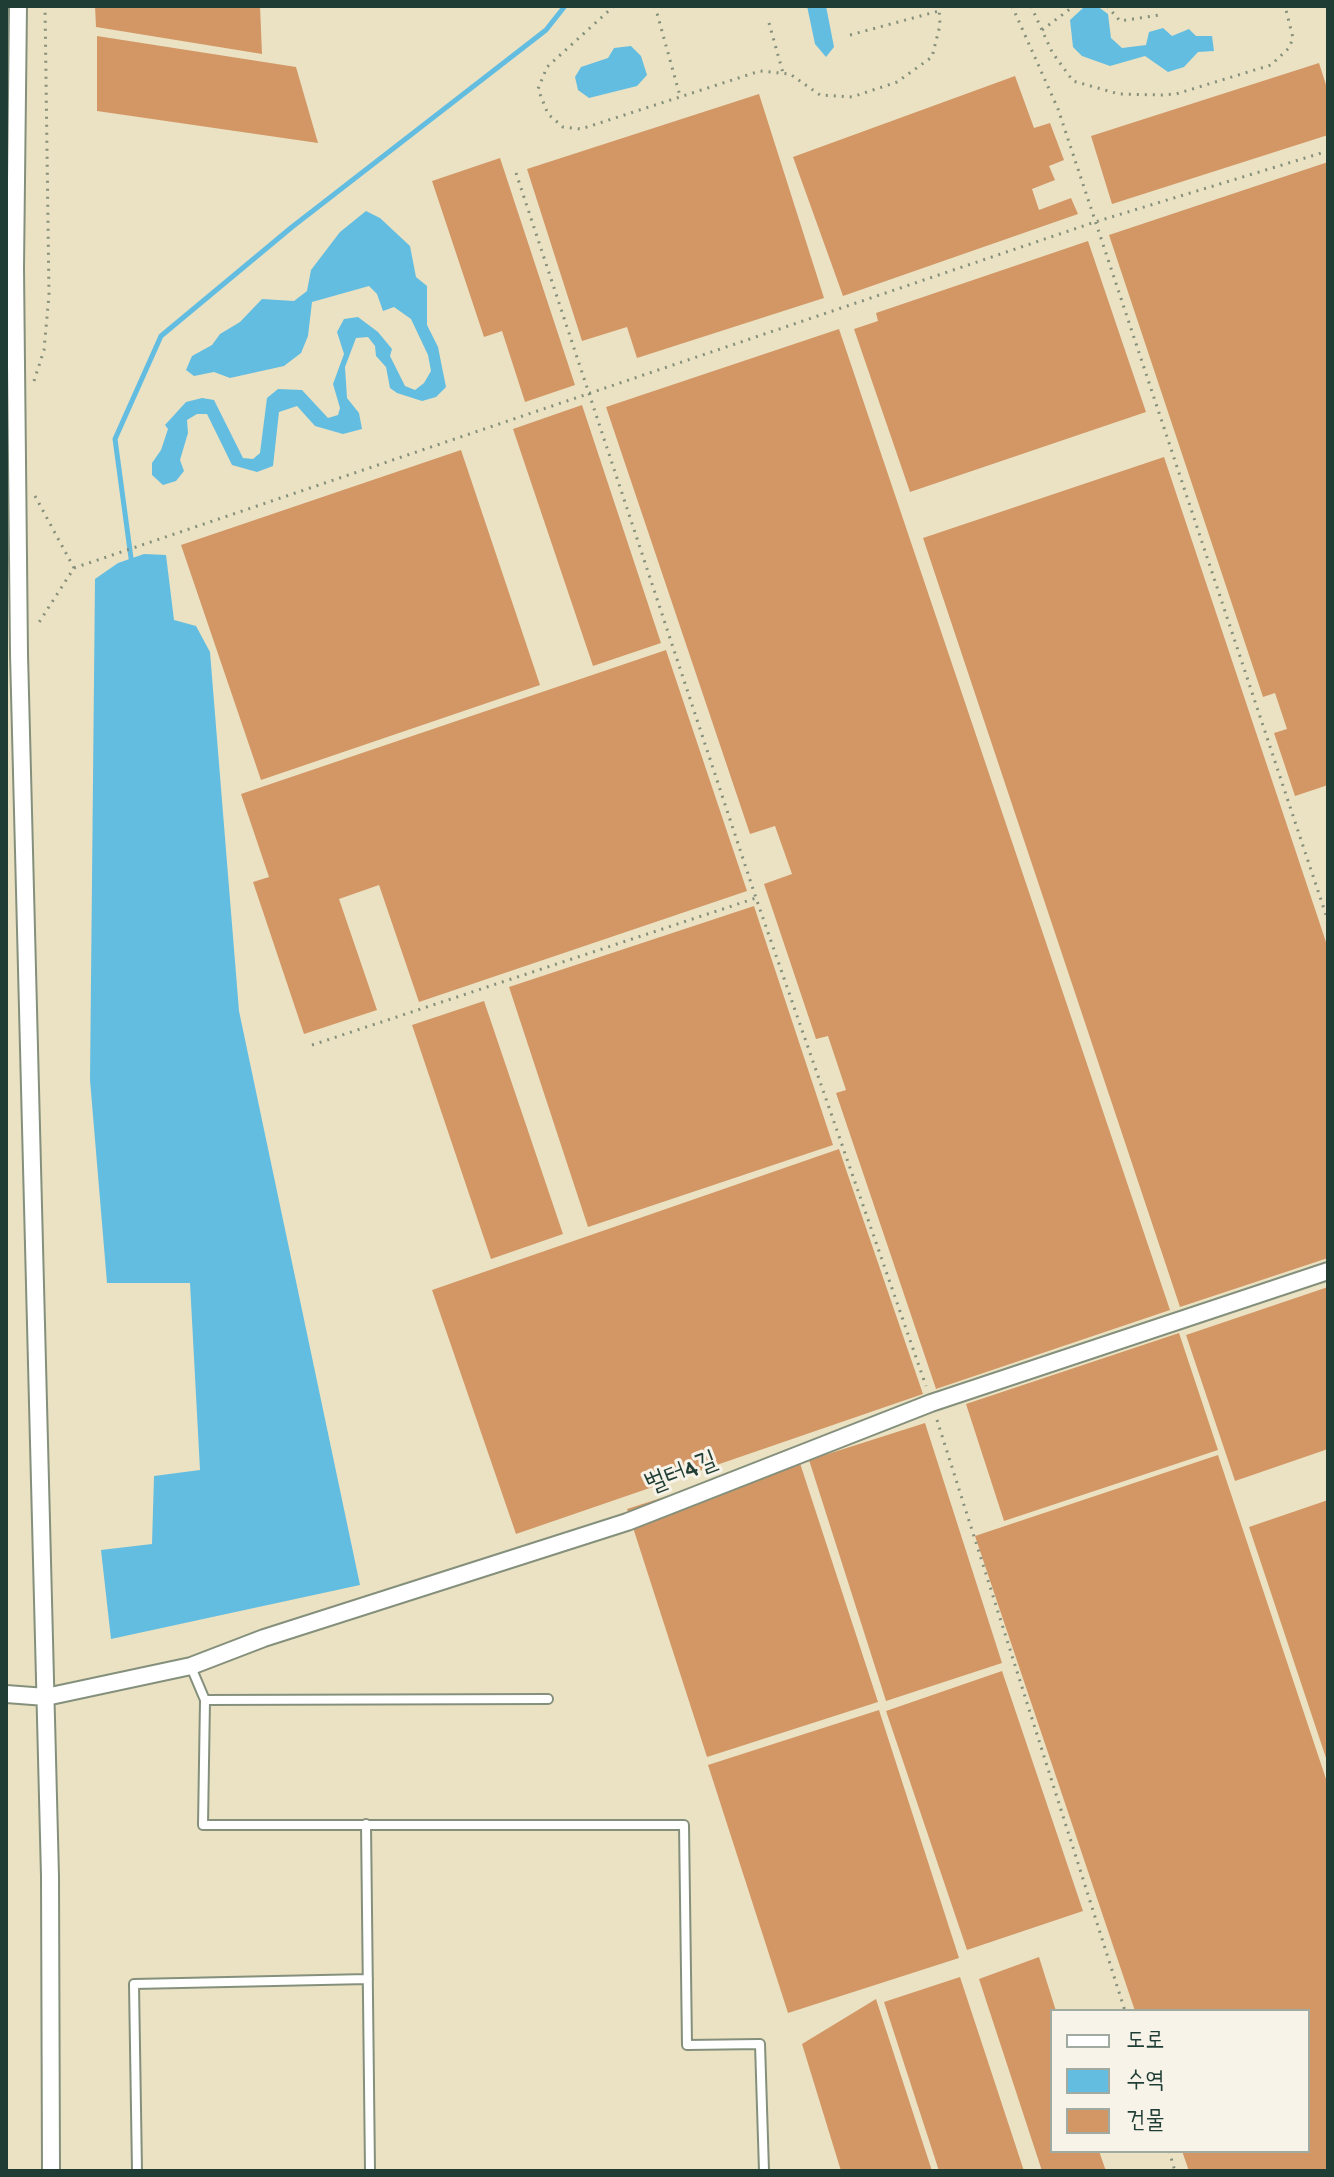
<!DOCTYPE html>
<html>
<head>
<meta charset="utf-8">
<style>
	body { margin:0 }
	#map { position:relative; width:1334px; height:2177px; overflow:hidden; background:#ebe2c3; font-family:"Gochi Hand","Poor Story",sans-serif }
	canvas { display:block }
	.frame { position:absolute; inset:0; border:8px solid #1f3d34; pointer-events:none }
	.legend { position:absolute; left:1050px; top:2009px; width:260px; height:144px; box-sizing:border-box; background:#f7f3e8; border:2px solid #a1aaa0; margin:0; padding:10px 14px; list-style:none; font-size:24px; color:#1f3d34 }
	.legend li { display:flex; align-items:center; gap:16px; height:40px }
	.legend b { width:40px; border:2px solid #a1aaa0 }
</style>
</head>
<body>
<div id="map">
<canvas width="1334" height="2177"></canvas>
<div class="frame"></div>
<ul class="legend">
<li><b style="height:10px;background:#fff"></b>도로</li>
<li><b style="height:22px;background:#63bde1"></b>수역</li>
<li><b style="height:22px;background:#d39766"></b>건물</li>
</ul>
</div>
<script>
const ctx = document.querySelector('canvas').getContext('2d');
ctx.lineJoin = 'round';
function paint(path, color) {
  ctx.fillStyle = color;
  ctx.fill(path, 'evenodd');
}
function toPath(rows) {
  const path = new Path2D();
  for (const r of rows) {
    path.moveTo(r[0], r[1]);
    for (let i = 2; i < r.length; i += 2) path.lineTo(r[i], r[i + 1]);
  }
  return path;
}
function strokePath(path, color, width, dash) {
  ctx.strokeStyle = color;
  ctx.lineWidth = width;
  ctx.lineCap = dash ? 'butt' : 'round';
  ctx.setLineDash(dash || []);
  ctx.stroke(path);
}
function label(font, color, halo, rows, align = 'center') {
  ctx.font = font + ' "Gochi Hand","Poor Story",sans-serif';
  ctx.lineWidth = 6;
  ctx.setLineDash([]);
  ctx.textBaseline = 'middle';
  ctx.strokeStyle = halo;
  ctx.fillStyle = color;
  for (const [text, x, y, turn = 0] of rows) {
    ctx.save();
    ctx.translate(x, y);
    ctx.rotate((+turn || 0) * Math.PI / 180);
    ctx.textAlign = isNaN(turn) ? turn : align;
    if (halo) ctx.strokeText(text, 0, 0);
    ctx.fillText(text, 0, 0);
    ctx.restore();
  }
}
const water = toPath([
	[807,6,826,6,834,47,826,57,815,44],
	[1097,6,1108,14,1111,38,1122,48,1146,45,1149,32,1163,28,1172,36,1189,29,1196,36,1212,36,1214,51,1198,52,1184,67,1168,72,1145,56,1110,66,1082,56,1073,47,1070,20,1083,8],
	[631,46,641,56,647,75,637,86,589,98,578,90,575,77,581,67,608,58,614,48],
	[366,211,380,218,410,246,416,277,427,286,427,325,438,347,446,387,436,397,422,401,397,393,390,388,386,367,376,356,375,346,368,337,356,338,345,367,347,398,359,413,362,429,343,434,315,426,297,406,279,412,273,466,257,472,232,465,207,414,197,414,187,420,188,433,180,460,184,471,176,481,163,485,152,475,152,463,161,450,168,429,165,425,186,402,202,398,214,400,243,458,253,459,260,453,267,398,278,389,302,390,328,418,338,415,340,408,333,384,344,354,337,332,344,319,358,317,378,332,392,349,390,356,405,386,415,390,424,383,431,371,428,355,411,319,394,307,383,311,377,294,369,286,312,302,308,336,301,353,284,366,230,378,214,372,194,376,186,370,192,356,212,345,220,334,240,322,262,299,294,301,307,291,311,270,340,232],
	[144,554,166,555,174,620,196,626,210,652,239,1011,360,1585,111,1639,101,1550,152,1544,154,1476,200,1470,190,1283,107,1283,90,1080,95,579,118,563]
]);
const stream = toPath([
	[131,558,115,439,161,336,292,227,546,30,565,6]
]);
const building = toPath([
	[95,6,260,6,262,54,96,27],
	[97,36,296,67,318,143,97,111],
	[1319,63,1328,91,1328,135,1112,204,1091,136],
	[1015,76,1034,128,1050,123,1064,160,1049,166,1055,180,1032,189,1039,210,1071,198,1078,214,843,296,793,157],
	[759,94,824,298,637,358,627,327,582,341,527,169],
	[500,158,575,385,525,402,502,331,484,337,432,181],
	[1328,162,1328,785,1295,796,1274,733,1287,729,1275,693,1263,697,1109,235],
	[1088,241,1146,412,910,492,854,329,878,321,876,313],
	[839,329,1170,1310,936,1389,836,1093,846,1090,828,1036,816,1039,764,884,792,874,775,826,750,834,606,407],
	[582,405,661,643,593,666,513,429],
	[461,450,540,685,261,780,181,545],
	[1164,457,1328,948,1328,1258,1180,1307,923,538],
	[666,650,747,891,419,1002,379,885,339,899,377,1010,304,1034,253,882,269,877,241,794],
	[754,906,833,1145,588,1227,509,987],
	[484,1001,563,1234,491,1259,412,1025],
	[839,1149,923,1394,516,1534,432,1290],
	[1328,1287,1328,1449,1235,1481,1186,1335],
	[1179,1333,1218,1450,1004,1521,966,1404],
	[925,1423,1002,1663,886,1701,809,1460],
	[797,1454,878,1702,707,1757,627,1509],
	[1218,1455,1328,1785,1328,2171,1189,2171,1182,2151,1308,2151,1308,2011,1135,2011,975,1536],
	[1328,1500,1328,1761,1327,1761,1249,1527],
	[1002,1671,1083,1911,967,1950,886,1711],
	[879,1710,959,1958,788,2013,708,1765],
	[1039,1957,1056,2011,1052,2011,1052,2151,1099,2151,1106,2171,1042,2171,979,1979],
	[960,1977,1024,2171,939,2171,884,2002],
	[876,1999,932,2171,841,2171,802,2044]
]);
const path = toPath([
	[614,6,547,67,538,89,548,114,563,127,581,129,760,71,790,74,820,95,852,97,897,82,932,57,940,25,939,6],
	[655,6,680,96],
	[1012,6,1058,109,1328,921],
	[1031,6,1052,52,1073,81,1119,94,1161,95,1176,94,1271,65,1289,48,1293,38,1285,6],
	[1107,6,1120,21,1159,15],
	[769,23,783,73],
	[1042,30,1074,6],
	[850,35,939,11],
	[516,173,756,898,926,1386],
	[34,381,44,350,49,295,45,6],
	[35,496,74,568,36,627],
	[74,568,1095,222,1328,151],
	[312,1045,756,898],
	[937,1420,1125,2011],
	[1169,2151,1175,2171]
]);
const lane = toPath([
	[191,1667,205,1700,203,1825,684,1825,687,2045,760,2044,764,2171],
	[205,1700,548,1699],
	[366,1824,370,2171],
	[137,2171,134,1984,368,1979]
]);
const street = toPath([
	[18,6,15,268,19,654,50,1876,51,2171],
	[6,1694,46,1697,191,1666,264,1638,627,1522,931,1403,1328,1271]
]);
const streetNames = [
	["벌터4길",682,1475,-21]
];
paint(water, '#63bde1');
strokePath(stream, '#63bde1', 5);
paint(building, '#d39766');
strokePath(lane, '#85907c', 12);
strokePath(street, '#85907c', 20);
strokePath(path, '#85907c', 3, [2, 6]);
strokePath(lane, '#fff', 8);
strokePath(street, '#fff', 16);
label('26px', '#1f3d34', '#f7f3e8', streetNames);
</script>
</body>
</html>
